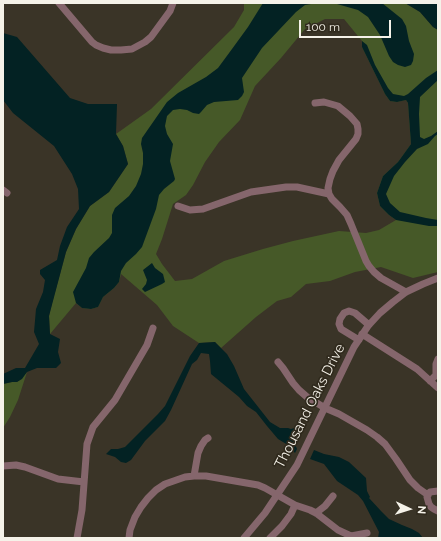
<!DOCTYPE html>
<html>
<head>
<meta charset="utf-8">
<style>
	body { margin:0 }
	#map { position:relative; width:441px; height:541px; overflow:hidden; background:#3a3427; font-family:Raleway,sans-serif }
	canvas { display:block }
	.frame { position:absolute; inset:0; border:4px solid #f5f2e9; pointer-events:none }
	.north { position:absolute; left:389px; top:489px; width:40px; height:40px; -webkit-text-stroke:3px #302a1d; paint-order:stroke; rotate:94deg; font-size:11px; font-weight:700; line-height:16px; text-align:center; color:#f5f2e9 }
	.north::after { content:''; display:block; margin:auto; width:14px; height:18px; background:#f5f2e9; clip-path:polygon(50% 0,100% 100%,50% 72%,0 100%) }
	.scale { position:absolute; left:299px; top:20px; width:92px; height:18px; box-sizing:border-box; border:2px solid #f5f2e9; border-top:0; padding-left:5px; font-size:12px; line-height:14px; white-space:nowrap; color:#f5f2e9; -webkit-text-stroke:3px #302a1d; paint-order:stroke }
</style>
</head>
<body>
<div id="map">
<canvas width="441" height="541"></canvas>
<div class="frame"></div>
<div class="north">N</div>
<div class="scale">100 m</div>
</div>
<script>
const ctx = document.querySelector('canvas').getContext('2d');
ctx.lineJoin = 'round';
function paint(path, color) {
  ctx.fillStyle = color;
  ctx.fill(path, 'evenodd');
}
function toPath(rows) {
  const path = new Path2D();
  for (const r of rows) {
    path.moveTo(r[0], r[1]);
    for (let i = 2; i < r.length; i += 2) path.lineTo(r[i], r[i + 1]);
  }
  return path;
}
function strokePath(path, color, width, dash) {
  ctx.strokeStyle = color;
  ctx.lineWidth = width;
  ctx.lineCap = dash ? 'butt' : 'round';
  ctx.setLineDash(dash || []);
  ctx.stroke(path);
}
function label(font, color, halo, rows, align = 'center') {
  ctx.font = font + ' Raleway,sans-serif';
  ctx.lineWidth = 3.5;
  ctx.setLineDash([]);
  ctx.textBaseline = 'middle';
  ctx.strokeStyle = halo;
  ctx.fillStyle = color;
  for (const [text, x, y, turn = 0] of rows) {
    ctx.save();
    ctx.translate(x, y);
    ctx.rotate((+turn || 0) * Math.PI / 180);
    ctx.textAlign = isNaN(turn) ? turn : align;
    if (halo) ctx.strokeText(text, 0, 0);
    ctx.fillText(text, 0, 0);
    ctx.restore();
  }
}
const green = toPath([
	[244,3,405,3,420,12,433,27,438,30,438,272,413,278,381,267,355,272,330,281,306,284,291,297,277,301,256,317,221,348,215,342,199,343,173,326,157,305,121,274,119,282,114,288,103,297,98,307,91,309,82,308,76,303,50,334,49,316,52,303,66,252,76,229,90,206,109,192,128,164,123,146,116,134,151,109,234,27,244,10],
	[325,19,344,19,362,41,362,47,385,94,390,101,397,102,406,100,408,103,411,144,398,162,383,176,377,193,380,206,389,215,396,220,379,230,366,233,339,231,293,241,263,249,224,261,192,279,175,281,162,264,156,254,162,239,173,204,186,195,193,185,205,162,219,142,240,120,255,86,281,58,305,29],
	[27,372,18,400,10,417,3,428,3,384,12,382,17,382]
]);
const water = toPath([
	[263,3,317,3,305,5,296,12,262,48,242,78,244,92,242,96,238,100,214,102,207,105,201,112,199,114,193,113,187,110,180,109,173,110,167,116,165,126,167,134,173,144,170,161,175,179,174,181,164,189,159,195,156,209,142,247,136,254,126,263,121,271,119,282,114,288,103,297,98,307,91,309,82,308,76,303,73,292,86,268,89,258,94,252,109,238,112,233,112,215,115,208,129,196,136,186,141,174,143,164,143,153,141,144,142,138,167,102,178,93,206,77,218,68,232,49,248,27],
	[324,3,382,3,402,19,406,26,409,41,414,54,413,61,411,65,405,67,398,65,393,62,389,56,380,35,368,17,358,10,337,4],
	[405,3,438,3,438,30,433,27,420,12],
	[3,33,17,37,70,98,88,104,117,104,116,134,123,146,128,164,109,192,90,206,76,229,66,252,49,316,50,334,60,339,58,352,61,363,56,368,37,368,27,372,22,379,17,382,12,382,3,384,3,374,16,368,25,368,39,344,34,332,36,309,43,292,45,280,40,274,40,270,57,260,60,246,67,227,79,209,78,189,72,174,54,146,13,113,3,100],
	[362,41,367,45,375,65,388,88,393,94,404,96,408,94,426,78,438,70,438,80,420,97,419,114,420,137,424,139,431,136,438,131,438,134,435,136,428,144,417,149,405,162,394,176,386,194,390,203,400,212,426,218,438,220,438,226,429,226,396,220,389,215,380,206,377,193,383,176,398,162,411,144,408,103,406,100,397,102,390,101,385,94,362,47],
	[152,263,155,268,163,274,165,282,162,284,145,292,142,289,146,284,147,280,143,270],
	[215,342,227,354,234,366,244,389,270,422,280,428,288,428,291,429,297,427,300,427,301,430,295,444,297,449,295,453,288,445,278,439,267,426,256,412,247,406,239,397,211,374,210,361,209,354,201,353,197,360,192,364,171,410,165,421,145,441,131,460,126,463,121,462,115,457,106,454,111,449,118,449,125,447,158,414,165,406,190,356,199,343],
	[314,450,324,454,339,457,349,462,366,478,367,491,370,497,369,498,381,511,389,519,402,525,412,529,419,533,423,538,378,538,379,532,363,501,358,495,337,481,324,464,310,459]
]);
const minor = toPath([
	[59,3,92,42,96,45,103,48,111,50,121,50,132,49,145,42,151,37,170,11,173,3],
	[315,103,324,102,338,106,350,116,357,124,358,129,358,134,356,139,339,160,333,171,330,179,328,188,329,194,332,199,340,207,347,215,351,224,366,261,369,266,374,272,381,278,406,292],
	[3,190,7,193],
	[178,206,190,210,203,209,251,192,286,187,297,187,329,194],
	[362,334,417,369,438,388],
	[359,340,341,329,339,324,340,319,344,313,349,311,355,313,369,325],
	[278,362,283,368,293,383,299,390,307,397,325,408,339,414,367,430,377,437,385,444,396,459,410,480,418,488,428,495],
	[430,381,436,375,436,364,438,359],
	[3,466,16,465,25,467,58,479,84,482],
	[194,476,198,453,201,446,205,440,208,438],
	[438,491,430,492,427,497,429,504,431,507,434,509,438,511],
	[316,513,325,506,333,496],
	[77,538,82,510,87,444,93,427,115,400,147,345,153,328],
	[129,538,130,530,135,517,141,507,148,498,156,490,165,484,185,477,194,476,206,476,258,485,265,488,295,505,310,510,316,513,338,530,351,536,367,533],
	[244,538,265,513,297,465,354,347,368,326,380,313,393,302,406,292,423,284,438,278],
	[270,538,282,526,291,514,295,505]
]);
const streetNames = [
	["Thousand Oaks Drive",310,406,-63]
];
paint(green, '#465928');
paint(water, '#032223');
strokePath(minor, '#85666c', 7);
label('14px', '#f5f2e9', '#302a1d', streetNames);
</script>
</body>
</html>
